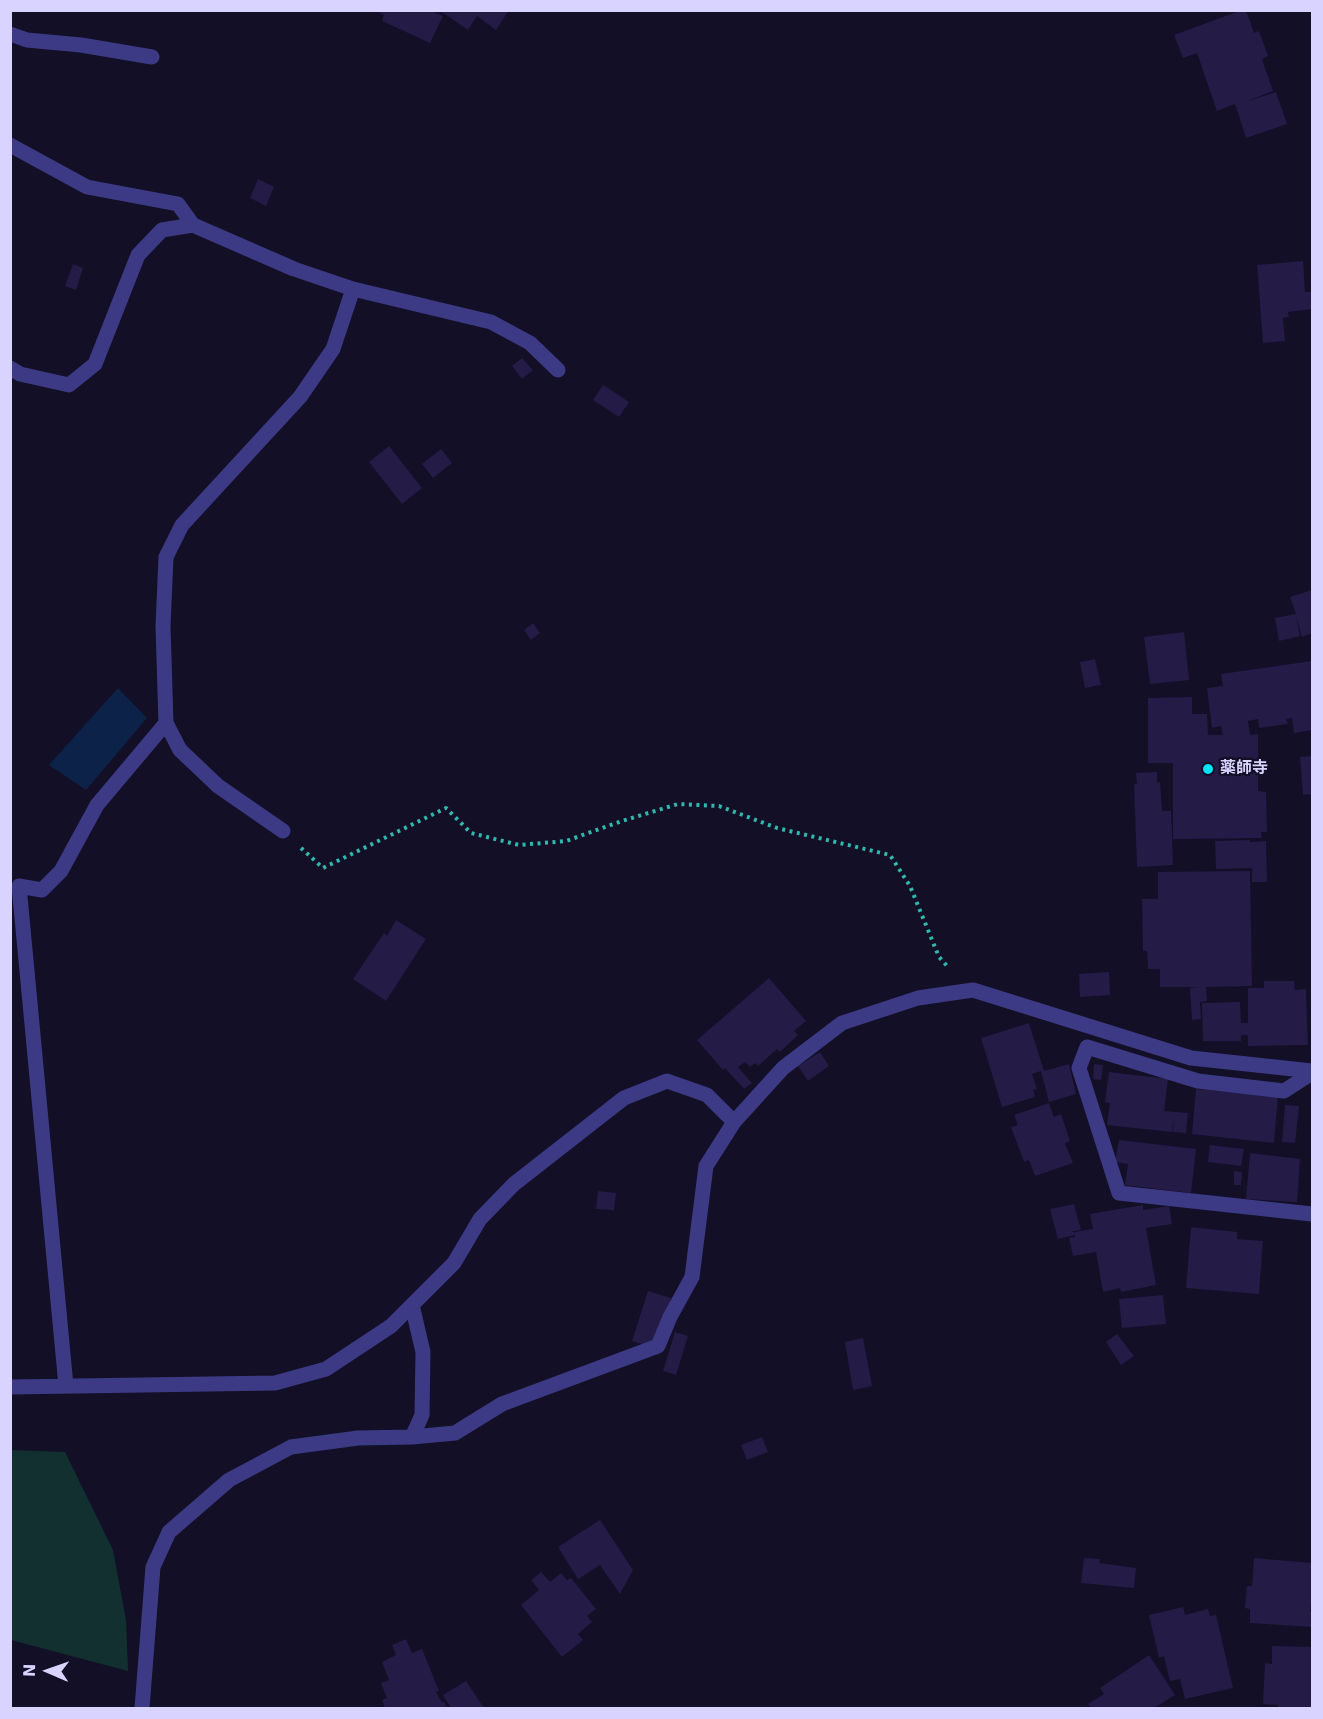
<!DOCTYPE html>
<html>
<head>
<meta charset="utf-8">
<style>
	body { margin:0 }
	#map { position:relative; width:1323px; height:1719px; overflow:hidden; background:#130f26; font-family:"DejaVu Sans",sans-serif }
	canvas { display:block }
	.frame { position:absolute; inset:0; border:12px solid #d9d4ff; pointer-events:none }
	.north { position:absolute; left:18px; top:1641px; width:60px; height:60px; -webkit-text-stroke:4px #130f26; paint-order:stroke; rotate:272deg; font-size:16px; font-weight:700; line-height:24px; text-align:center; color:#d9d4ff }
	.north::after { content:''; display:block; margin:auto; width:21px; height:27px; background:#d9d4ff; clip-path:polygon(50% 0,100% 100%,50% 72%,0 100%) }
</style>
</head>
<body>
<div id="map">
<canvas width="1323" height="1719"></canvas>
<div class="frame"></div>
<div class="north">N</div>
</div>
<script>
const ctx = document.querySelector('canvas').getContext('2d');
ctx.lineJoin = 'round';
function paint(path, color) {
  ctx.fillStyle = color;
  ctx.fill(path, 'evenodd');
}
function toPath(rows) {
  const path = new Path2D();
  for (const r of rows) {
    path.moveTo(r[0], r[1]);
    for (let i = 2; i < r.length; i += 2) path.lineTo(r[i], r[i + 1]);
  }
  return path;
}
function strokePath(path, color, width, dash) {
  ctx.strokeStyle = color;
  ctx.lineWidth = width;
  ctx.lineCap = dash ? 'butt' : 'round';
  ctx.setLineDash(dash || []);
  ctx.stroke(path);
}
function label(font, color, halo, rows, align = 'center') {
  ctx.font = font + ' "DejaVu Sans","Noto Sans JP",sans-serif';
  ctx.lineWidth = 4.5;
  ctx.setLineDash([]);
  ctx.textBaseline = 'middle';
  ctx.strokeStyle = halo;
  ctx.fillStyle = color;
  for (const [text, x, y, turn = 0] of rows) {
    ctx.save();
    ctx.translate(x, y);
    ctx.rotate((+turn || 0) * Math.PI / 180);
    ctx.textAlign = isNaN(turn) ? turn : align;
    if (halo) ctx.strokeText(text, 0, 0);
    ctx.fillText(text, 0, 0);
    ctx.restore();
  }
}
const green = toPath([
	[11,1450,65,1452,113,1550,126,1620,128,1671,11,1640]
]);
const water = toPath([
	[118,688,147,718,86,790,49,765]
]);
const building = toPath([
	[375,10,436,10,435,13,443,16,430,43,382,21,384,15],
	[439,10,509,10,496,30,477,16,468,30],
	[1242,10,1246,10,1254,33,1259,31,1268,56,1262,59,1273,91,1245,102,1276,92,1287,124,1246,138,1235,104,1217,111,1197,53,1183,58,1174,35],
	[258,179,274,187,266,206,250,198],
	[1303,261,1305,292,1311,292,1312,309,1288,312,1289,317,1283,318,1285,341,1263,343,1257,265],
	[73,264,83,268,76,290,65,286],
	[522,358,533,370,522,379,512,366],
	[603,385,629,402,619,417,593,400],
	[389,446,422,488,402,504,369,462],
	[441,449,452,463,433,478,422,464],
	[1312,590,1312,633,1302,637,1296,616,1300,636,1279,641,1275,618,1296,614,1290,597],
	[533,623,540,633,531,640,524,630],
	[1184,632,1189,680,1150,684,1144,637],
	[1095,659,1101,685,1085,688,1080,662],
	[1312,661,1312,730,1294,733,1292,718,1286,719,1288,724,1259,728,1258,719,1248,721,1250,735,1258,734,1258,791,1266,792,1267,832,1261,832,1262,838,1173,839,1173,763,1148,763,1148,698,1192,697,1192,714,1207,714,1208,735,1223,735,1221,726,1212,728,1207,688,1223,686,1221,674],
	[1312,756,1312,794,1303,795,1300,757],
	[1157,772,1157,783,1160,782,1162,811,1171,811,1173,865,1137,867,1134,784,1137,784,1136,773],
	[1250,840,1250,842,1266,841,1267,882,1252,882,1252,868,1216,869,1215,841],
	[1250,871,1252,986,1206,987,1207,1001,1200,1002,1201,1019,1192,1020,1190,988,1198,987,1160,987,1160,969,1148,969,1147,951,1143,951,1142,899,1158,899,1158,872],
	[396,920,426,939,386,1001,353,979,384,933,387,936],
	[1109,972,1110,995,1080,997,1079,974],
	[769,978,806,1021,794,1031,798,1035,780,1052,777,1049,758,1066,755,1063,750,1067,745,1062,738,1067,752,1083,744,1089,725,1068,723,1070,697,1040],
	[1264,981,1294,981,1295,990,1306,989,1308,1045,1248,1046,1248,1035,1241,1035,1241,1041,1203,1041,1202,1003,1240,1002,1241,1023,1248,1023,1248,988,1264,988],
	[1029,1023,1044,1071,1069,1064,1076,1094,1049,1102,1041,1071,1032,1074,1037,1089,1033,1090,1035,1097,1002,1107,981,1038],
	[820,1052,829,1066,808,1081,798,1066],
	[1094,1064,1103,1065,1101,1080,1093,1079],
	[1109,1072,1168,1079,1164,1111,1188,1113,1186,1133,1173,1132,1174,1116,1172,1132,1107,1125,1110,1103,1105,1102],
	[1196,1089,1278,1096,1274,1143,1192,1134],
	[1049,1103,1054,1117,1061,1114,1070,1141,1065,1143,1073,1163,1035,1176,1029,1160,1024,1162,1011,1127,1018,1125,1014,1115],
	[1285,1105,1299,1106,1295,1143,1282,1142],
	[1119,1140,1196,1149,1191,1193,1125,1185,1128,1164,1115,1162],
	[1210,1145,1244,1149,1241,1166,1208,1162],
	[1250,1153,1300,1159,1297,1202,1246,1199],
	[1234,1171,1242,1172,1241,1185,1234,1185],
	[598,1191,616,1193,614,1210,596,1209],
	[1074,1204,1081,1230,1070,1232,1074,1232,1075,1235,1058,1239,1050,1209],
	[1143,1205,1143,1210,1169,1206,1172,1224,1146,1228,1156,1285,1121,1292,1120,1288,1103,1292,1096,1252,1073,1256,1069,1238,1075,1237,1075,1232,1093,1229,1090,1214],
	[1191,1227,1237,1232,1237,1239,1263,1241,1259,1294,1186,1288],
	[648,1291,671,1298,655,1348,632,1341],
	[1163,1295,1166,1324,1122,1328,1119,1299],
	[675,1332,688,1336,676,1375,663,1371],
	[1117,1334,1134,1356,1121,1365,1106,1342],
	[863,1338,872,1386,853,1390,845,1342],
	[762,1437,768,1452,747,1460,741,1445],
	[600,1520,633,1570,620,1594,600,1565,578,1579,558,1547],
	[1084,1558,1100,1559,1099,1563,1136,1568,1134,1588,1081,1583],
	[1254,1558,1312,1563,1312,1594,1310,1612,1312,1612,1312,1627,1250,1623,1250,1609,1245,1608,1247,1586,1252,1586],
	[541,1572,550,1582,561,1573,567,1580,571,1578,596,1609,587,1616,592,1622,578,1634,583,1640,562,1657,521,1605,539,1590,531,1580],
	[1183,1607,1185,1615,1208,1609,1210,1616,1216,1615,1233,1688,1185,1699,1180,1679,1170,1681,1164,1656,1159,1658,1149,1615],
	[406,1639,412,1653,422,1649,439,1691,436,1692,442,1703,444,1702,447,1708,385,1708,382,1700,387,1698,381,1683,389,1680,382,1662,396,1655,392,1645],
	[1272,1646,1312,1647,1312,1708,1278,1708,1278,1705,1263,1704,1265,1663,1272,1664],
	[1149,1655,1175,1695,1154,1708,1091,1708,1088,1704,1104,1694,1100,1688],
	[466,1681,484,1708,451,1708,443,1695]
]);
const path = toPath([
	[301,848,323,868,446,808,471,833,519,845,566,841,622,821,678,804,719,806,777,828,890,855,910,886,939,957,948,967]
]);
const service = toPath([
	[10,34,27,40,81,45,152,57],
	[10,145,87,187,178,204,193,225]
]);
const minor = toPath([
	[10,368,20,374,69,385,95,364,138,255,162,230,193,225,294,269,353,289,491,322,530,343,558,370],
	[283,831,218,786,180,750,166,723,163,626,166,557,182,525,300,397,333,349,353,289],
	[1312,1073,1284,1091,1198,1081,1087,1047,1079,1068,1119,1193,1312,1214],
	[66,1386,19,886,42,890,61,871,97,805,166,723],
	[10,1387,275,1383,326,1369,391,1326,454,1263,480,1219,514,1184,624,1098,667,1081,707,1095,734,1122],
	[412,1437,455,1433,502,1404,658,1346,670,1317,692,1277,706,1166,734,1122,783,1068,842,1023,918,998,973,990,1191,1058,1312,1071],
	[142,1708,153,1567,169,1532,229,1480,291,1447,358,1438,412,1437,422,1415,423,1352,412,1305]
]);
const markers = [
	[1208,769,6,"#00e5ff"]
];
const poiNames = [
	["薬師寺",1220,769]
];
paint(green, '#12302f');
paint(water, '#0c2248');
paint(building, '#241b47');
strokePath(path, '#2fb8b0', 4, [3, 4.5]);
strokePath(service, '#3d3a85', 15);
strokePath(minor, '#3d3a85', 15);
for (const [x, y, r, color] of markers) {
  const dot = new Path2D();
  dot.arc(x, y, r, 0, 2 * Math.PI);
  ctx.fillStyle = color;
  ctx.fill(dot);
  strokePath(dot, '#130f26', 2);
}
label('bold 16px', '#d9d4ff', '#130f26', poiNames, 'left');
</script>
</body>
</html>
